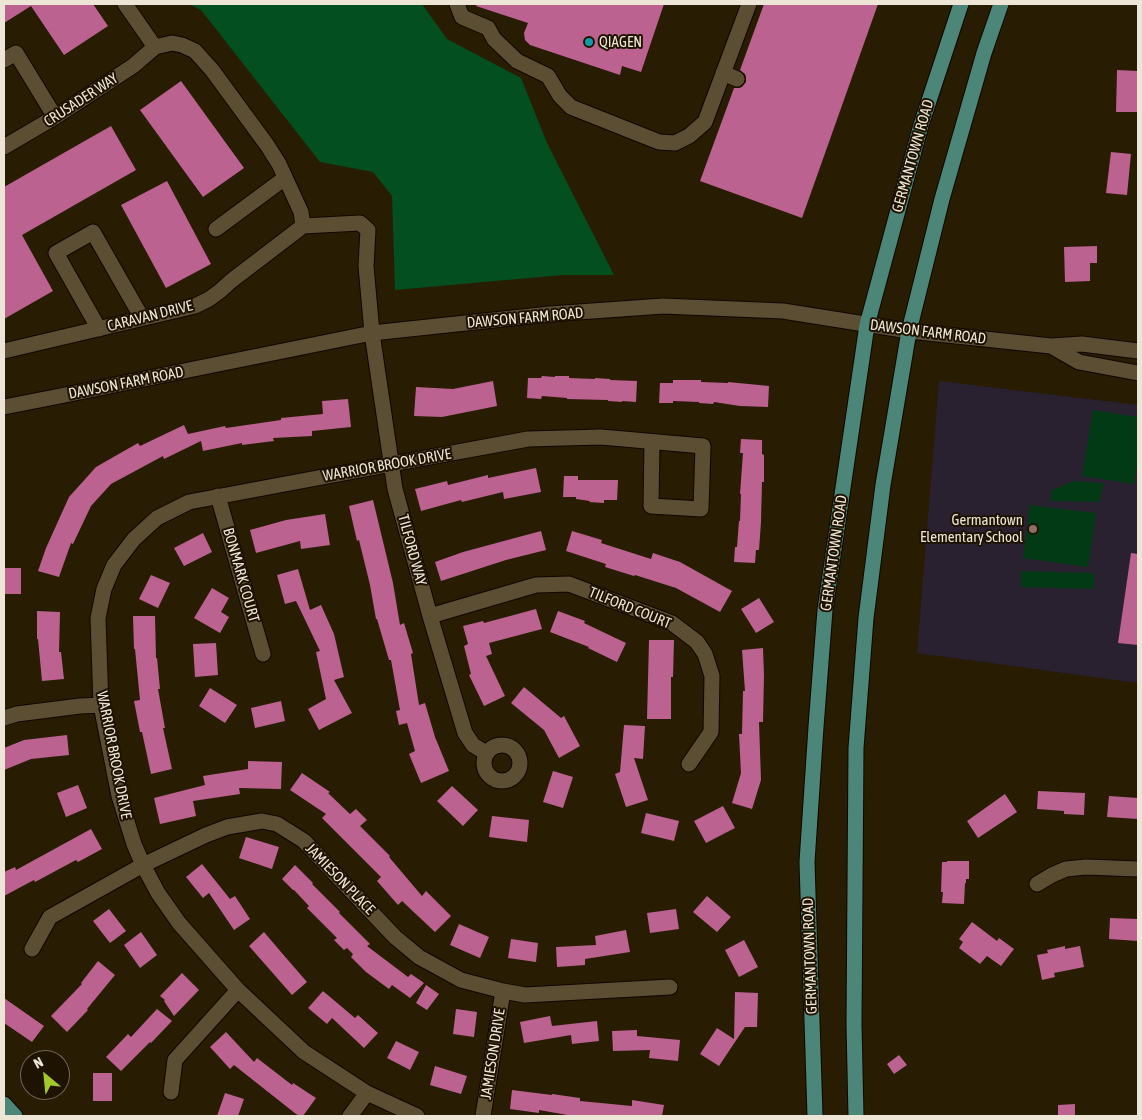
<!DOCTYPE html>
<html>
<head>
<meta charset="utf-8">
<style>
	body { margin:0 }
	#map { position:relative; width:1142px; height:1120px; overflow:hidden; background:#281c02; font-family:"Asap Condensed",sans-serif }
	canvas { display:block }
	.frame { position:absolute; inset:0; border:5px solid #ede5d6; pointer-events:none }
	.north { position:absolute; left:20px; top:1050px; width:50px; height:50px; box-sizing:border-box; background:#1e1200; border:1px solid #716656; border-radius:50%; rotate:332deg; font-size:14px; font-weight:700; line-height:20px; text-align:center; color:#ede5d6 }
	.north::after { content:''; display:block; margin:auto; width:18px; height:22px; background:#a1c92a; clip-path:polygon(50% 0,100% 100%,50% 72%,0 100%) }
</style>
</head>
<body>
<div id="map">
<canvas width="1142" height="1120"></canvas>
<div class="frame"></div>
<div class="north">N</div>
</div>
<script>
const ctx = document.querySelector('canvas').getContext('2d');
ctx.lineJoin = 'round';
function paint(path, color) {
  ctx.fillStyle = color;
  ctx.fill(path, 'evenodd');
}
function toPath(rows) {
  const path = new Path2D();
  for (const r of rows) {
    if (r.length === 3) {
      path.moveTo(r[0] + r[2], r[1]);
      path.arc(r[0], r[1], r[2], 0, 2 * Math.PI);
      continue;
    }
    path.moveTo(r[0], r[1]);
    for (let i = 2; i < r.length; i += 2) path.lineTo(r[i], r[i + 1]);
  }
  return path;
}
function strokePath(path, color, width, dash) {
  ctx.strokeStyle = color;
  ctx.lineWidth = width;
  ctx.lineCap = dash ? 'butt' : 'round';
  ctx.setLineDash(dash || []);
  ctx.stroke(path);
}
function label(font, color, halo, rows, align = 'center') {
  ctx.font = font + ' "Asap Condensed",sans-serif';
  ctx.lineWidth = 4;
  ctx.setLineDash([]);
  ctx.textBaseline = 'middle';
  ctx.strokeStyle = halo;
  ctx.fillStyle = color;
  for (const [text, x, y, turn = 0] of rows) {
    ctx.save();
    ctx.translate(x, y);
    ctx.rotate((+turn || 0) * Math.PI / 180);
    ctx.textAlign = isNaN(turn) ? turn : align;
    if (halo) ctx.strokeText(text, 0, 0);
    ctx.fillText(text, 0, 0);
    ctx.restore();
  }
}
const education = toPath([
	[939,381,1138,405,1138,683,917,653]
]);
const green = toPath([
	[1093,410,1138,417,1138,458,1134,484,1082,476],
	[1073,481,1104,483,1099,502,1051,501,1051,491],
	[1030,505,1096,513,1088,567,1023,558],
	[1021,571,1094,573,1094,589,1021,587]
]);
const forest = toPath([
	[189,4,422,4,447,39,521,78,547,143,614,275,563,275,395,290,392,196,373,172,320,162,201,10]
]);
const building = toPath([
	[4,4,93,4,108,26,64,55,31,6,4,23],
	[477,4,664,4,641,72,622,66,620,75,530,45,525,40,524,33,528,23,476,6],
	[764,4,878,4,802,218,700,181,734,88,739,88,742,87,746,82,746,77,745,74,740,70],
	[1117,70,1138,71,1137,112,1116,112],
	[181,81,244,168,203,197,140,110],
	[111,126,136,170,22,235,53,291,4,319,4,187],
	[1111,152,1131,154,1127,195,1106,193],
	[167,181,211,264,166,288,121,205],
	[1097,246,1097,263,1090,263,1090,281,1065,282,1064,247],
	[542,376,555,377,555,376,569,376,569,378,595,379,595,378,610,379,610,380,637,381,636,402,622,401,622,402,608,401,608,400,567,399,567,398,542,396,541,399,527,398,528,378,541,378],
	[673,380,701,380,701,382,728,383,728,382,769,386,768,407,740,406,714,402,713,404,699,403,699,402,673,401,673,403,659,403,660,383,673,383],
	[493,381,497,406,442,417,414,416,416,387,453,389],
	[348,399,351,427,312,431,312,436,273,438,274,441,242,445,242,443,203,451,201,441,164,459,163,456,111,484,91,506,73,544,71,543,59,577,38,571,46,548,69,497,96,467,138,443,140,446,184,425,188,434,225,426,226,428,281,420,281,418,323,414,322,401],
	[741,439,762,440,762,454,764,455,764,482,762,482,761,522,759,550,756,550,755,563,734,562,735,547,737,547,739,521,740,521,741,494,740,494,743,453,740,453],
	[536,468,541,492,504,499,503,492,462,502,461,500,421,511,415,489,447,481,448,485,488,475,488,478],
	[564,476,578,476,578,480,618,480,617,500,604,500,604,503,589,502,590,501,576,499,576,497,563,497],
	[373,500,393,583,400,625,404,623,413,653,411,654,419,705,425,703,435,737,449,771,421,783,409,754,415,751,407,723,399,725,396,711,400,710,391,660,389,660,377,619,376,619,370,585,359,540,357,541,349,506],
	[325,514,330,545,301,549,300,541,256,553,250,530,286,520],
	[541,531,546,550,506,560,441,581,435,562,463,552],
	[572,531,602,540,601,543,651,559,653,553,680,562,732,591,720,612,676,588,635,575,634,576,605,567,606,564,566,551],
	[203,533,212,552,184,566,174,548],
	[1131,553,1138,554,1138,645,1118,643],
	[4,568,21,568,21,594,4,594],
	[298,569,310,610,321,605,334,634,344,677,334,680,352,713,319,730,308,709,326,699,316,652,320,651,296,601,285,604,277,575],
	[151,575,170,583,158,608,139,599],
	[212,588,229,598,221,612,229,617,220,633,194,618],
	[759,598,774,622,756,633,741,609],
	[536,609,542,629,489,643,492,654,486,656,505,696,484,706,469,675,471,674,464,646,468,644,463,626,483,621,484,623],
	[37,611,60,612,59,652,61,652,64,679,42,681,38,639,37,639],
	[558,611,585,621,584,623,626,643,617,662,588,648,589,647,550,632],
	[133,616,155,616,156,658,157,658,160,689,158,689,165,728,163,728,172,769,151,774,142,732,140,732,134,701,140,700,135,649,134,649],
	[649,640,674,640,673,677,671,677,671,719,647,719],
	[216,643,218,675,195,677,193,644],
	[763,648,764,675,763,722,759,722,761,780,752,809,732,803,741,773,739,734,742,734,743,691,745,691,742,650],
	[524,687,561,718,564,716,580,746,559,758,544,730,511,703],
	[210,688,237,705,225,723,199,706],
	[281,701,285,721,255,728,251,708],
	[624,725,645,726,643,759,634,758,648,800,626,807,615,774,620,772],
	[67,735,69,755,31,759,4,770,4,748,24,740],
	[248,761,282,762,281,789,239,788,240,794,193,801,196,816,160,824,154,798,205,785,203,776,248,769],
	[553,771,573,777,563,808,543,802],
	[302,773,330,792,328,793,350,814,356,809,367,820,360,826,390,856,389,857,422,896,426,891,451,916,435,932,402,901,398,905,377,881,381,877,322,818,326,814,290,790],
	[78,785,87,808,66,817,57,793],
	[452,786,478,810,463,826,437,801],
	[1038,791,1085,793,1084,815,1064,814,1064,811,1037,809],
	[1005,794,1017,812,978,838,967,821],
	[1109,796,1138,798,1138,819,1107,817],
	[723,806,735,828,706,843,694,821],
	[646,813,679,821,674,841,641,833],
	[492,816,529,820,527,842,489,837],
	[91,829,102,849,78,862,76,860,35,882,34,880,4,896,4,872,15,867,16,870],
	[246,837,279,847,272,869,239,858],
	[947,861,969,861,969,879,966,879,966,883,965,883,964,904,942,903,943,892,941,892,942,862,947,862],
	[202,864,230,899,235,896,250,919,234,930,209,893,203,898,186,877],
	[295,865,313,883,312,884,340,912,339,913,370,944,367,946,408,977,411,974,424,983,410,998,392,985,389,989,366,972,351,957,353,954,347,948,344,950,334,940,337,938,307,908,309,906,294,890,293,890,282,879],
	[707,896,731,917,717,932,693,912],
	[109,909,126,931,110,943,93,921],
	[676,909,679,929,650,933,647,913],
	[1110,918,1138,919,1138,941,1109,939],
	[972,922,997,941,999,938,1014,949,1001,966,987,956,980,964,959,948,963,942,959,939],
	[459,924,489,937,480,958,450,945],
	[626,930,630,952,585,959,585,965,557,967,556,947,596,945,595,936],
	[141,932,157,955,140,968,124,945],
	[264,932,281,952,307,982,292,995,249,946],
	[511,939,538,943,536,962,508,958],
	[744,940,758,967,739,977,725,950],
	[1065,946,1065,949,1080,946,1084,967,1054,973,1055,977,1042,980,1037,955,1048,953,1047,950],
	[98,961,115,975,87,1009,88,1010,67,1032,51,1016,82,984,81,983],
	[182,973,199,990,174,1016,164,1001,165,1000,160,996],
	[426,985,439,994,427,1010,416,1003],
	[323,991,355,1018,358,1015,378,1033,364,1048,332,1018,327,1024,308,1008],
	[735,992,758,993,757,1027,745,1027,719,1066,700,1054,717,1028,734,1039],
	[4,998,44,1026,32,1042,4,1023],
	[157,1009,172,1021,151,1043,150,1042,121,1071,106,1057,128,1034,131,1037],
	[456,1009,477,1012,474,1037,453,1034],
	[550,1016,552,1026,597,1021,599,1041,572,1044,571,1035,524,1043,520,1022],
	[637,1030,637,1036,680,1040,678,1061,649,1058,650,1050,613,1051,612,1031],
	[226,1032,254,1062,257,1058,292,1085,293,1083,316,1098,303,1116,300,1116,296,1114,234,1065,230,1069,210,1047],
	[396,1041,419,1052,410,1070,387,1058],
	[899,1055,907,1065,894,1074,887,1064],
	[435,1066,467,1076,461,1094,430,1085],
	[93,1073,112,1073,112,1101,93,1101],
	[512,1090,552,1095,552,1094,580,1098,580,1101,632,1106,632,1100,664,1105,662,1116,573,1116,539,1110,539,1113,510,1109],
	[225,1093,244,1099,238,1116,217,1116],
	[1075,1104,1075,1116,1058,1116,1058,1105]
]);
const minor = toPath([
	[457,4,462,17,488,28,494,39,517,61,548,76,560,96,571,107,659,142,675,143,689,136,705,122,749,4],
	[4,60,16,53,55,117],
	[723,73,737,79],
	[4,147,55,117,133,66,155,47],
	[303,226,360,223,368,230,366,266,372,333,395,489,430,616,465,733,473,745,486,753],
	[216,229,285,178],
	[99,329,56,253,93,232,142,318],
	[1051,346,1079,362,1138,373],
	[4,351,195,306,209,299,220,291,231,281,303,226,301,212,279,164,267,145,212,70,195,51,182,45,172,43,155,47,125,4],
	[4,407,60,396,372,333,550,314,663,306,783,311,909,331,1051,346,1082,344,1138,351],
	[218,496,263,654],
	[430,616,536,585,569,584,672,623,697,642,705,654,712,676,711,732,689,764],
	[4,718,17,714,80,706,101,705],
	[502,763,18],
	[1037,884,1052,875,1066,869,1086,867,1138,869],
	[32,949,50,917,143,865,206,835,227,827,262,821,277,824,304,841,395,937,419,957,461,980,503,991,525,995,670,987],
	[171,1092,175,1060,238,990],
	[350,1116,367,1093],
	[417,1116,367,1093,304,1052,238,990,179,923,158,893,143,865,134,844,119,796,101,705,98,618,104,589,114,565,134,539,157,518,189,502,392,464,528,439,601,437,703,446,701,509,651,506,652,442],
	[483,1116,503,991]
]);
const major = toPath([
	[4,1104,15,1116],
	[815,1116,807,862,816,727,825,610,867,325,921,125,961,4],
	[856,1116,854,1024,856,748,866,618,883,485,909,331,942,199,984,53,1001,4]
]);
const markers = [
	[589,42,5,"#0f9aa8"],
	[1033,529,5,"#8d6e63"]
];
const poiNames = [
	["QIAGEN",599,42],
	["Germantown",1023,520,"right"],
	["Elementary School",1023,537,"right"]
];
const streetNames = [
	["CRUSADER WAY",81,100,-33],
	["GERMANTOWN ROAD",913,156,-74],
	["CARAVAN DRIVE",150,316,-14],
	["DAWSON FARM ROAD",525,318,-5],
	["DAWSON FARM ROAD",928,332,7],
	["DAWSON FARM ROAD",126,383,-11],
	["WARRIOR BROOK DRIVE",387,465,-10],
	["TILFORD WAY",412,550,75],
	["GERMANTOWN ROAD",834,553,-82],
	["BONMARK COURT",241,575,74],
	["TILFORD COURT",630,608,22],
	["WARRIOR BROOK DRIVE",114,755,79],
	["JAMIESON PLACE",340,879,46],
	["GERMANTOWN ROAD",810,956,-92],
	["JAMIESON DRIVE",493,1054,-81]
];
paint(education, '#2a2130');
paint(green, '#013a15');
paint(forest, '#044f20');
paint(building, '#bb6291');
strokePath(minor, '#100600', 17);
strokePath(major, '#100600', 17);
strokePath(minor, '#5c4e33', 15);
strokePath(major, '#4b8679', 15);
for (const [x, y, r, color] of markers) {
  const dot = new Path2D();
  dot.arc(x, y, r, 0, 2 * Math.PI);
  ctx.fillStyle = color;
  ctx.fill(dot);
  strokePath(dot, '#1e1200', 2);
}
label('15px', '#ede5d6', '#1e1200', poiNames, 'left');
label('15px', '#ede5d6', '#1e1200', streetNames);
</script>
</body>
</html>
